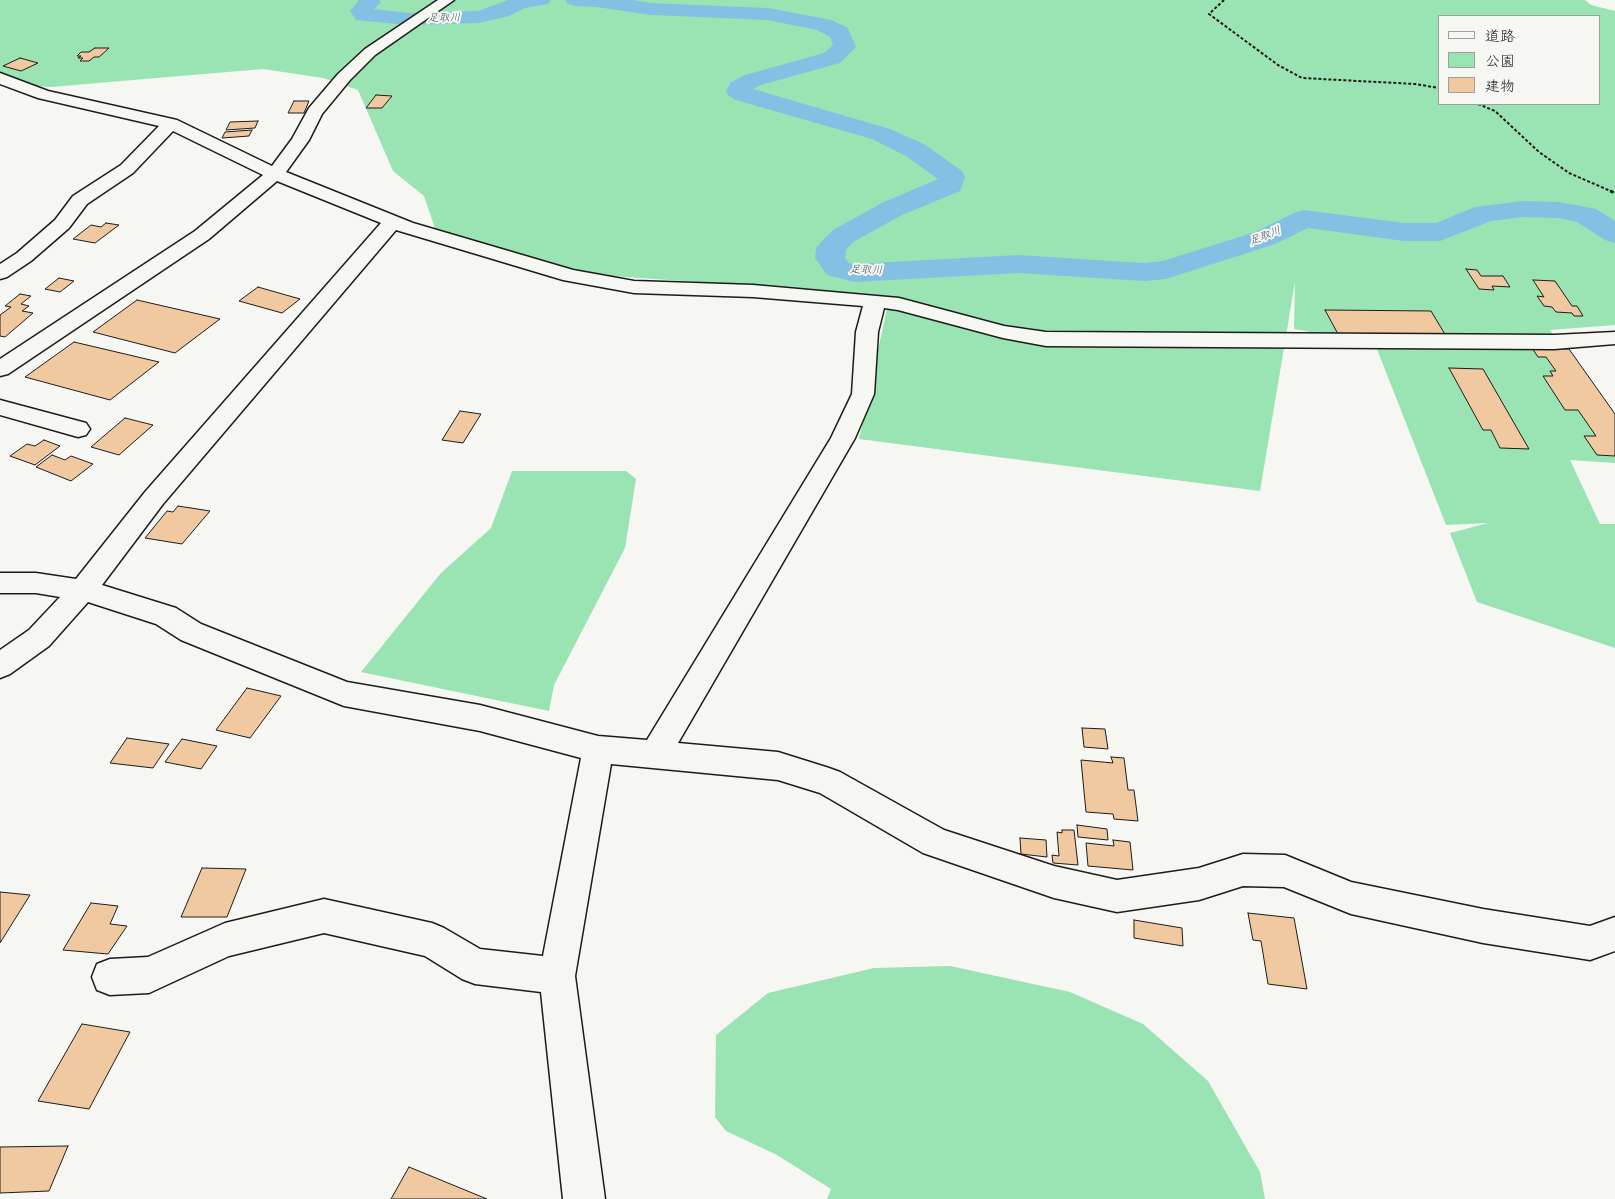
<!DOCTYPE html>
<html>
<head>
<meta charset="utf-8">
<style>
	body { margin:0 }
	#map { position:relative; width:1615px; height:1199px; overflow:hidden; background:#f6f6f2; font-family:Delius,"Klee One",sans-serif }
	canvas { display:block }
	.legend { position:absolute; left:1438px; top:15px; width:162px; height:90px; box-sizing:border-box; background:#f6f6f2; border:1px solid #9f9f9c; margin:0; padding:6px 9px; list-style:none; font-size:15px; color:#1c1c1c }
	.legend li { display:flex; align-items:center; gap:10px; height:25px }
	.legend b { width:25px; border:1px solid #9f9f9c }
</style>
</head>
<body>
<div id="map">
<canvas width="1615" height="1199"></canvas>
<ul class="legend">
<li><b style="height:6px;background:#f6f6f2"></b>道路</li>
<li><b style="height:14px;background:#9ae3b2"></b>公園</li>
<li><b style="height:14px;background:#f1c9a1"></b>建物</li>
</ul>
</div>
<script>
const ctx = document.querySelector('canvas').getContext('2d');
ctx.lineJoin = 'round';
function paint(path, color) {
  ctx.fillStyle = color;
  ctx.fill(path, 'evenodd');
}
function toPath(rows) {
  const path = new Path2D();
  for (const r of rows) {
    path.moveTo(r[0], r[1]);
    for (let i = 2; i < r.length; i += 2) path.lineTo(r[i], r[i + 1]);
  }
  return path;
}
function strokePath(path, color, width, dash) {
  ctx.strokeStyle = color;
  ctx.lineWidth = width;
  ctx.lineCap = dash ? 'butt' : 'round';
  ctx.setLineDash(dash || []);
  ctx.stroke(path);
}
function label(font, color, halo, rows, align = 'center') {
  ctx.font = font + ' Delius,"Klee One",sans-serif';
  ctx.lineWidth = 4;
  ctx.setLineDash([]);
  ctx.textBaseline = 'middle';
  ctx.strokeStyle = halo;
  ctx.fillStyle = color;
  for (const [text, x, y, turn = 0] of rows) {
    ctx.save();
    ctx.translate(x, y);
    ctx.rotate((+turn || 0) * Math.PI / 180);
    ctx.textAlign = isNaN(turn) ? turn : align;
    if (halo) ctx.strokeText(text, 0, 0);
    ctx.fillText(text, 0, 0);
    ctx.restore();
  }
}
const green = toPath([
	[0,0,1585,0,1591,5,1615,11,1615,325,1550,330,1615,426,1615,463,1570,460,1600,524,1615,524,1615,648,1477,602,1450,533,1488,523,1446,525,1375,344,1294,329,1295,282,1260,491,859,439,889,299,769,287,583,274,436,231,424,196,393,171,358,90,323,78,263,69,51,87,0,84],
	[1439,16,1599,16,1599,104,1439,104],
	[512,471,626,471,636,479,625,548,554,685,549,711,361,672,441,573,491,528],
	[950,966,1070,992,1143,1024,1208,1081,1260,1172,1265,1199,827,1199,831,1189,777,1155,726,1131,715,1117,716,1035,768,993,874,968]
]);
const river = toPath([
	[359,0,379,0,381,2,374,9,408,13,478,11,508,0,551,0,548,4,525,8,509,16,478,23,408,25,356,20,350,11,359,0],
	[565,0,633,0,651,3,768,8,831,20,848,28,856,47,840,63,761,85,753,89,890,129,924,144,962,171,965,177,960,191,902,215,853,242,846,250,845,258,849,263,854,264,1019,255,1143,263,1163,261,1255,232,1294,213,1304,210,1404,223,1436,223,1475,207,1524,201,1559,202,1596,209,1615,221,1615,243,1605,240,1577,222,1559,218,1524,217,1491,221,1440,241,1404,241,1308,228,1275,244,1166,279,1143,281,1019,273,854,282,827,275,815,258,816,248,821,242,833,230,882,203,938,179,906,156,872,139,736,100,729,96,726,91,731,82,745,75,824,53,833,45,830,37,817,30,768,20,651,15,597,7,575,6,568,4,565,0]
]);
const building = toPath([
	[95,48,109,48,99,57,94,57,89,61,80,61,83,58,78,58,81,56,77,56,81,52,89,52,95,48],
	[20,58,38,63,21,71,3,66,20,58],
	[376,95,392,96,382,108,366,108,376,95],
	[294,101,309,101,304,113,288,113,294,101],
	[258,121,255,128,226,130,230,122,258,121],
	[252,130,249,136,222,138,225,132,252,130],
	[106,223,119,225,95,243,73,239,91,225,101,227,106,223],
	[1466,269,1477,270,1481,276,1503,276,1510,287,1492,286,1494,290,1479,289,1466,269],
	[59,278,74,281,60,292,45,289,59,278],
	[1533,280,1555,281,1572,306,1577,306,1583,316,1574,316,1572,313,1556,312,1552,307,1544,306,1537,296,1544,297,1533,280],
	[258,287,300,299,282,313,239,301,258,287],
	[20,294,31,296,21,304,29,306,22,311,33,313,5,337,0,336,0,315,11,307,5,306,20,294],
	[137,300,220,319,175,353,93,332,137,300],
	[1325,310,1431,311,1446,336,1338,334,1325,310],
	[74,342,159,362,110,400,25,377,74,342],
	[1532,348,1569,349,1615,414,1615,456,1597,455,1584,436,1596,436,1578,410,1565,410,1543,376,1553,376,1550,371,1556,371,1546,357,1538,357,1532,348],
	[1449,368,1483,369,1529,449,1500,448,1491,430,1483,430,1449,368],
	[460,411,481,414,463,443,442,440,460,411],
	[125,418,153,425,119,455,91,447,125,418],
	[44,440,60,446,35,465,10,456,27,444,35,446,44,440],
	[52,455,65,460,71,456,93,464,71,481,36,467,52,455],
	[178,506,210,511,182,544,145,538,167,511,173,512,178,506],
	[247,688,281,696,250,738,216,730,247,688],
	[1082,728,1105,729,1108,749,1084,747,1082,728],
	[127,738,169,744,153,768,110,763,127,738],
	[182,739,217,746,201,769,165,762,182,739],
	[1111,757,1124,758,1128,790,1134,790,1138,821,1114,819,1113,814,1086,812,1081,760,1113,763,1111,757],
	[1077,825,1107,829,1108,840,1078,837,1077,825],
	[1062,830,1074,830,1078,865,1053,863,1052,855,1059,856,1057,832,1062,833,1062,830],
	[1020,838,1046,840,1047,857,1021,854,1020,838],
	[1113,840,1130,842,1133,870,1088,866,1086,843,1114,846,1113,840],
	[202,868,246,869,227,917,181,917,202,868],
	[0,892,30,895,0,943,0,892],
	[91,903,118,906,110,924,127,926,108,954,63,950,91,903],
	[1248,913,1294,918,1307,989,1268,984,1261,941,1253,940,1248,913],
	[1134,920,1182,928,1183,946,1134,938,1134,920],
	[82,1024,130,1032,89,1109,38,1101,82,1024],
	[68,1146,49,1191,0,1193,0,1147,68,1146],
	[409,1167,487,1199,391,1199,409,1167]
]);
const pathFar1 = toPath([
	[1224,0,1209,14,1278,65,1302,78,1415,84,1439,88],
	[1478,104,1495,111,1539,152,1569,173,1613,192]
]);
const path = toPath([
	[1610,191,1615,193]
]);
const minor = toPath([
	[438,0,454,0,375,55,350,80,322,114,309,140,286,172,413,223,573,270,634,281,753,285,899,298,1004,326,1046,332,1554,335,1615,332,1615,344,1554,349,1046,346,1003,338,898,310,884,308,878,332,874,394,855,438,678,743,778,752,829,768,840,772,944,830,1054,866,1117,880,1199,868,1243,854,1285,855,1351,882,1483,909,1590,926,1615,917,1615,951,1590,960,1483,943,1351,914,1284,887,1243,886,1199,900,1117,912,1054,898,923,853,820,793,778,780,611,764,575,976,605,1199,563,1199,541,992,475,984,462,979,425,956,324,933,229,956,149,993,110,995,97,990,92,977,97,964,110,959,148,957,225,923,324,899,432,923,444,928,480,949,543,956,581,758,480,731,344,706,181,640,156,624,88,602,49,646,10,674,0,678,0,650,29,630,60,597,36,593,0,593,0,573,36,573,76,579,145,492,381,223,277,181,209,239,8,374,0,376,0,359,195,231,263,175,173,131,133,173,87,204,69,228,31,261,7,277,0,279,0,264,17,253,55,220,73,196,121,165,159,126,38,98,0,84,0,73,48,91,177,120,272,166,292,139,309,108,338,74,365,49,438,0],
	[396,230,563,280,634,293,753,297,863,306,856,332,852,394,831,438,647,740,598,736,480,705,347,682,201,624,176,608,102,585,163,504,396,230],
	[0,400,86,423,90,429,86,435,78,437,0,415,0,400]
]);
const farWaternames = [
	["足取川",444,18,-1],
	["足取川",1265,236,-22],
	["足取川",866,270,1]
];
paint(green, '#9ae3b2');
paint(river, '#84c0e4');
paint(building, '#f1c9a1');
strokePath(building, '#1c1c1c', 1);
strokePath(minor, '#1c1c1c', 3);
strokePath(pathFar1, '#1c1c1c', 2, [3, 2]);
strokePath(path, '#1c1c1c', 2.5, [4, 3]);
paint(minor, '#f6f6f2');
label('italic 11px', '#405562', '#f6f6f2', farWaternames);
</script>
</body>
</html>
